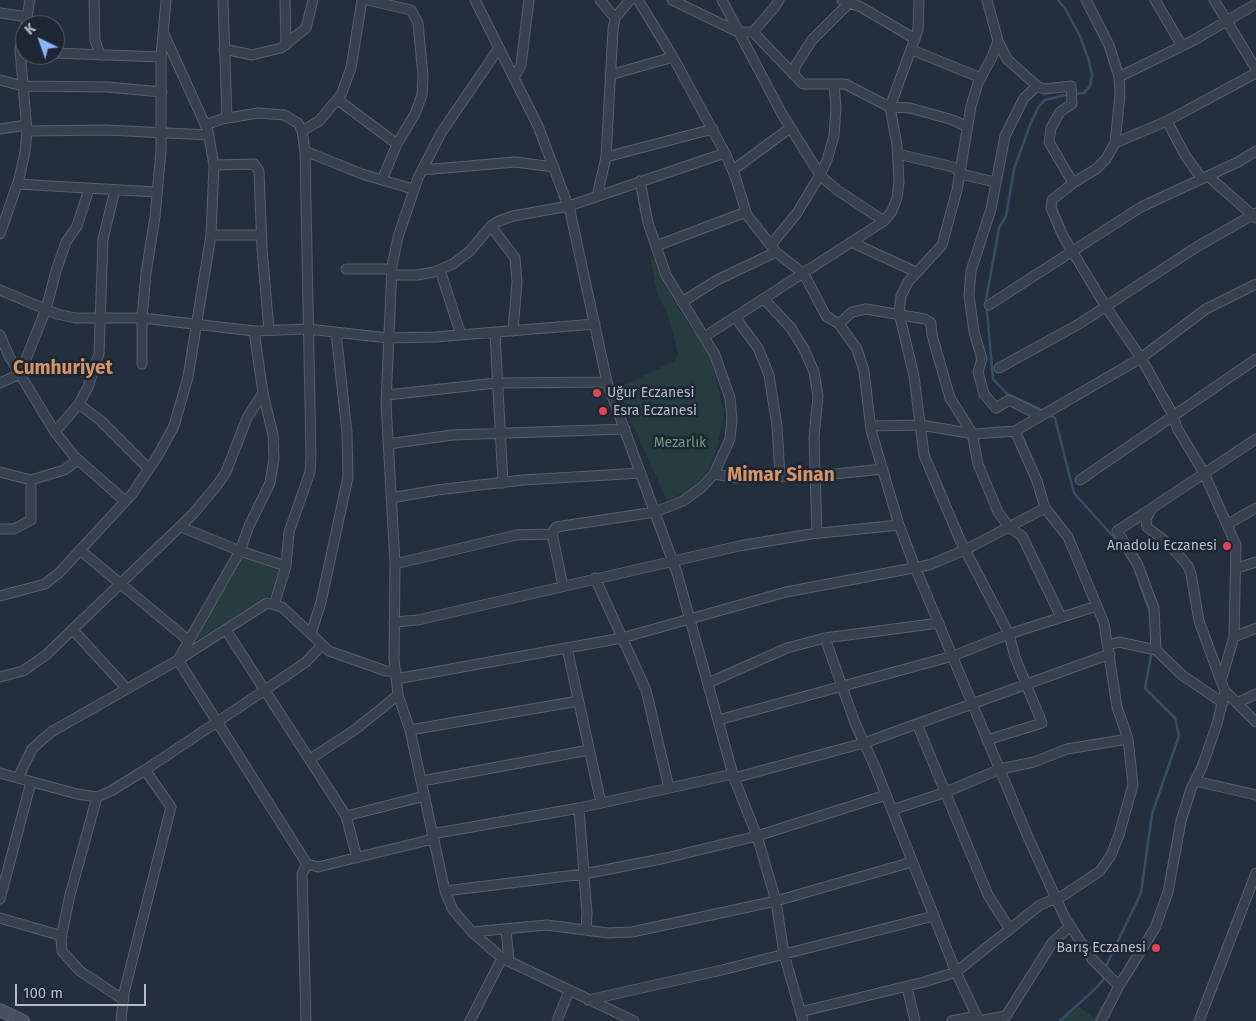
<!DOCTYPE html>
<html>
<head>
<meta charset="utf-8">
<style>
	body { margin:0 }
	#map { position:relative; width:1256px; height:1021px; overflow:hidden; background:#242f3e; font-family:"Fira Sans",sans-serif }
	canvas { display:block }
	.north { position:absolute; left:15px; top:15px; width:50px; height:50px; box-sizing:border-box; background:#1d2633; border:1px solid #59626f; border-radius:50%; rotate:318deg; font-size:14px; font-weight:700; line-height:20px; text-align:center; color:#b4bcc9 }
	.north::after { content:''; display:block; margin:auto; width:18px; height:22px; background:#8ab4f8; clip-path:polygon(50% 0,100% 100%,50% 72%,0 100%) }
	.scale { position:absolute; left:15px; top:984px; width:131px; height:22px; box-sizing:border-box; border:2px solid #b4bcc9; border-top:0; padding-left:6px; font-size:15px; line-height:18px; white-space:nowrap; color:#b4bcc9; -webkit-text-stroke:4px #1d2633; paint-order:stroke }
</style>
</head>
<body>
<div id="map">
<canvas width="1256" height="1021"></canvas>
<div class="north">K</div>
<div class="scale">100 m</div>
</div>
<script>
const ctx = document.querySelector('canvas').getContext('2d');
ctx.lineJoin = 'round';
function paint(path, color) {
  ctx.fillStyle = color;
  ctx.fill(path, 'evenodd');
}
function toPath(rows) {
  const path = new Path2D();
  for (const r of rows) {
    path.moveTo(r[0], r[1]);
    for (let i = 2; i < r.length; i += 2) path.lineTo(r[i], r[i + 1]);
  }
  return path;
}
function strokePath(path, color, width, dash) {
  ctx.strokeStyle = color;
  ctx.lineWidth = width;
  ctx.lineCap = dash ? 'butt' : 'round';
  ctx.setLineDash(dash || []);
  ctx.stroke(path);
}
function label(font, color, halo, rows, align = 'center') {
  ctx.font = font + ' "Fira Sans",sans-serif';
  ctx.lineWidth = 5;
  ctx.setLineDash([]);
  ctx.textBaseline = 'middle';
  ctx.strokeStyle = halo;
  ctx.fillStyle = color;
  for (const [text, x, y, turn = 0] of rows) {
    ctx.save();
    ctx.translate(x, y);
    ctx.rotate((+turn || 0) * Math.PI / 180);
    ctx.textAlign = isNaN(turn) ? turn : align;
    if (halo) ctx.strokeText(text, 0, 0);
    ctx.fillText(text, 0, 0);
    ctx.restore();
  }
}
const green = toPath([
	[655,259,677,307,711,357,724,412,718,445,709,469,693,488,667,501,626,410,620,387,675,361,678,353,668,315,657,293,651,260],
	[248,557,279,568,280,571,271,594,197,640,194,635,240,560],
	[1112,988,1099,1021,1061,1021,1079,1007,1094,1018]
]);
const stream = toPath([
	[1058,0,1065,8,1080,36,1089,61,1092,75,1090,86,1084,93,1074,94],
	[1044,411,1007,394,993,379,986,300,999,228,1006,216,1014,169,1030,125,1039,106,1045,100,1069,94],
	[1048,414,1055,418,1074,493,1119,543,1135,568],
	[1139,581,1150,613],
	[1105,968,1141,893,1152,814,1179,736,1175,718,1145,688,1151,656],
	[1060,1021,1095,989,1103,980,1104,976]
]);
const minor = toPath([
	[94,0,95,40,100,55],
	[223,0,227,118],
	[285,0,286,45],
	[367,0,411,10,418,23,423,76,422,95,415,114,397,144],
	[475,0,538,126,570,211,607,382,677,573,734,778,757,836,776,901,784,954,803,1021],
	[600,0,615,18],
	[638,0,673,57,725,153],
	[672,0,738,32,753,32,803,84,845,84,890,107,910,108,953,120,967,127],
	[722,0,782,114,820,175,837,190,884,221],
	[842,0,861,7,915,39],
	[987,0,998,41,1007,59,1037,86],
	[1086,0,1109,45,1119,77,1120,94,1115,143,1106,159,1096,169,1073,183,1052,200,1051,208,1063,236,1106,307,1141,358,1173,415,1177,428,1204,473,1236,545,1234,637,1221,681],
	[1155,0,1182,46],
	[1214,0,1256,69],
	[0,13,28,17],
	[26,22,30,0],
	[753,32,774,8,779,0],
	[499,48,441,133,418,178,398,237,392,266,386,403,395,564,394,659,398,695,410,730,445,891,453,910,472,932,502,958,634,1021],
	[224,49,252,55,281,48,306,28,313,0],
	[912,50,981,78],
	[55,53,161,57],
	[793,74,796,65,812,40,850,2],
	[610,75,673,57],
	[1119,77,1194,40,1256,4],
	[514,78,521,65,529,0],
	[0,80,23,86,107,87,162,92],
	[338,100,397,144,382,180],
	[1167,121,1185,155,1202,179],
	[205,125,222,119,258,113,284,115,298,123,302,131,305,151,311,456,310,472,289,532,286,566,274,605],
	[0,129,26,125],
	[27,131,106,130,209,135],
	[302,131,319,121,341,95,351,68,362,0],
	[1115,143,1167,121,1256,73],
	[305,151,362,174,413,189],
	[898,154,953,167,965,175,995,182],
	[606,157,713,129],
	[214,165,254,164,259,171,262,249,269,330],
	[422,170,515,162,554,167],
	[733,170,790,128],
	[1209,177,1256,218],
	[17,184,156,192],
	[597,196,606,157,613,30,615,18,630,0],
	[491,226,515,258,517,282,513,331],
	[0,234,19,179,25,152,27,131,20,50,25,28],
	[211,235,262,235],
	[851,242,916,272],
	[771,245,797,213,820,175,827,160,834,136,836,107,834,85],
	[656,246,746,212],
	[346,269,392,269],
	[440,270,461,335],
	[392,275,417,275,434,272,453,264,470,251,491,226,499,221,513,216,569,206,725,153,735,176,747,215,776,252,804,274,826,316,839,324,857,349,864,371,871,430,899,525,915,567,1028,837,1065,918,1092,959,1119,986],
	[0,290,57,314,75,318,142,318,254,331,308,329,388,338,435,337,595,324],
	[764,299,791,328,804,349,814,372,818,396,814,437,817,533],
	[682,302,717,280,776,252],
	[989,305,1141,207,1238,162,1256,151],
	[735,317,758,348,769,375,777,426,780,477],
	[839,324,852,312,866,309,925,319,931,323,932,335,950,398,972,433,978,464,998,512,1010,528,1022,536,1061,617],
	[495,333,503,483],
	[0,335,9,356,55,432,75,457,125,501],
	[704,337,884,221,892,211,897,198,899,182,897,145,890,107,918,30,919,0],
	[142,364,142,318,146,273,155,217,161,151,161,57,166,0],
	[999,368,1079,324,1195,248,1256,213],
	[0,383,20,374,46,309,56,271,66,242,77,226,89,189],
	[387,395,496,383,607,382],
	[79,404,101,421,149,469],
	[1041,416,1009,400,996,408,984,394,978,372,982,359,974,332,969,295,971,271,991,209,1005,136,1024,98,1037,86,1044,89,1071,86,1072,104,1060,112,1051,128,1049,142,1073,183],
	[871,426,921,425,974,434,1015,431,1141,358,1206,309,1256,284],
	[55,432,79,404,88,387,99,354,103,239,115,190],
	[1256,439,1152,508,1146,519,1147,527,1169,544,1188,566,1191,574,1199,621,1221,681,1225,691,1256,722],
	[388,444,452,435,625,429],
	[0,472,31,480,64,470,78,460],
	[714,474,738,478,816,476,883,469],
	[1080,480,1256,359],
	[391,498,437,490,523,480,641,473],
	[1149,510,1117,531,1137,563,1154,608,1156,650],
	[1228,524,1256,508],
	[181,527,240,551,286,566],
	[0,529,14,529,31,520,31,480],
	[552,533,563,586],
	[80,550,188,640],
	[395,564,516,535,552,534,556,527,655,512,683,501,701,488,714,474,730,439,732,419,730,398,715,355,666,275,648,223,640,181],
	[1237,568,1256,562],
	[595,578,646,690,669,788],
	[0,596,45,584,59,573,132,494,157,457,174,426,188,377,211,235,214,165,208,131,164,34],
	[394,622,418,620,739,546,811,534,899,525],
	[73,630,127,689],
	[226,630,346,816,357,858],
	[311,634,321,602,348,477,347,433,336,332],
	[1234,637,1256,628],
	[825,638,939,623],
	[1108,645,1119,642,1156,650,1182,675,1223,703],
	[567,648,601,803],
	[178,660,307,864,318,867,433,839],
	[178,660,240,551,249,526,270,483,274,459,273,435,263,393,254,331],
	[0,677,23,671,46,655,193,514,218,484,226,472,247,418,263,393],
	[396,679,622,638,786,592,929,565,965,550,1045,508],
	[708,683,787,648,825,638,855,723,875,767,956,972,979,1021],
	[1237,703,1256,694],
	[718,720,953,656,1009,634,1097,606],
	[917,724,988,895,1009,928],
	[410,730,578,701],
	[987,740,1042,723,1015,657,1009,634,960,540,924,455,914,376,899,313,901,296,908,282,942,245,957,190,971,106,978,83,992,57,998,41],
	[310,759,356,729,398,695],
	[0,773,77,794,97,797,111,791,145,770,265,690,306,662,322,645],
	[18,778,32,749,51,732,178,660,267,603,282,607,329,651,386,671,396,671],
	[734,778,864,743,1110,654],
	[422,781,589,750],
	[1195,781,1256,795],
	[97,797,70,895,61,938,62,951,80,971,124,1000],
	[579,808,587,914,586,929],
	[892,810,946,792,1000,769,1034,762,1067,749,1128,739],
	[346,816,425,796],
	[432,834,579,808,733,774],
	[445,891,584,874,666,858,757,836,886,795],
	[0,899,31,782],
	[0,918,62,936],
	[506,929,509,961],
	[472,932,547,925,608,933,632,932,776,901,912,862],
	[907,987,915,1021],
	[588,1000,722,970,934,916],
	[800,1012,924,982,956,972,1040,905,1064,895,1100,871,1111,855,1119,835,1133,785,1128,739,1117,707,1104,623,1068,537,1045,508,1037,481,1015,431],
	[121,1021,124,993,171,807,145,770],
	[306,1021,302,874,307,864],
	[470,1021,502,958],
	[557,1021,569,991],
	[952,1021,976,1016],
	[978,1021,1006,1016,1052,943,1070,926],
	[1101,1021,1119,986,1155,928,1168,892,1181,821,1191,789,1202,767,1217,724,1225,691],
	[1199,1021,1256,873]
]);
const secondary = toPath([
	[0,1010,23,1021]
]);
const markers = [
	[597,393,5,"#e0444e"],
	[603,411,5,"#e0444e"],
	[1227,546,5,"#e0444e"],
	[1156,948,5,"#e0444e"]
];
const poiNames = [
	["Uğur Eczanesi",607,393],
	["Esra Eczanesi",613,411],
	["Anadolu Eczanesi",1217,546,"right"],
	["Barış Eczanesi",1146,948,"right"]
];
const parkNames = [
	["Mezarlık",680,443]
];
const districtNames = [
	["Cumhuriyet",63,369],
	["Mimar Sinan",781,476]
];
paint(green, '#263c3f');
strokePath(stream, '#394c67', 2.5);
strokePath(minor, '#565f6c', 11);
strokePath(secondary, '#565f6c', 14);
strokePath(minor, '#38414e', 9);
strokePath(secondary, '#465061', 11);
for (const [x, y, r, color] of markers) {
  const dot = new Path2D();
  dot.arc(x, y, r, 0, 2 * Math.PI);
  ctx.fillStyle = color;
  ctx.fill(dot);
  strokePath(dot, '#1d2633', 2);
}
label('14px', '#b4bcc9', '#1d2633', poiNames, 'left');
label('14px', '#6b9a76', '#1d2633', parkNames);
label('bold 19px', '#d59563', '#1d2633', districtNames);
</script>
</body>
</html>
